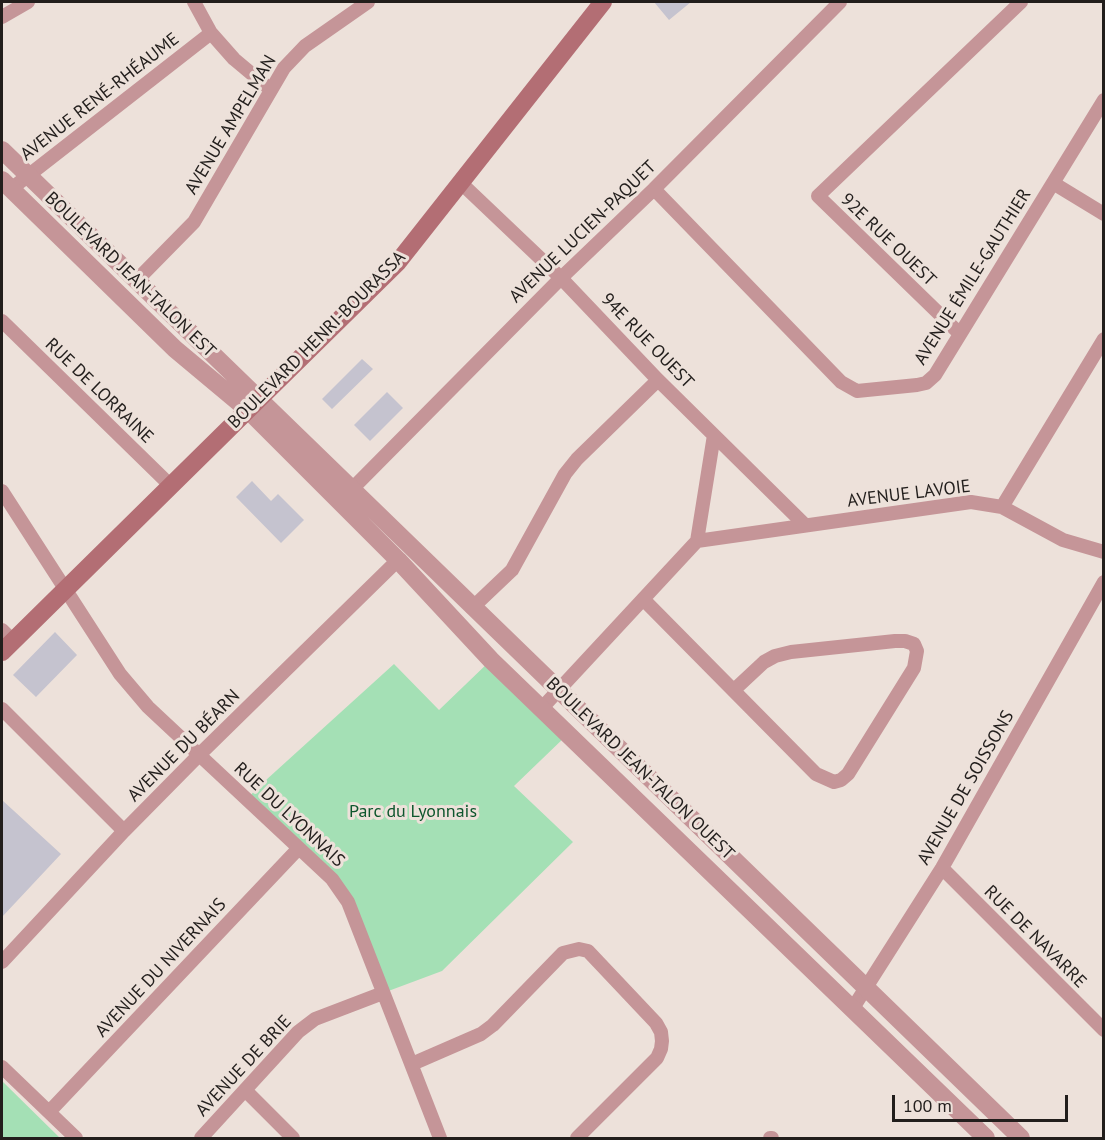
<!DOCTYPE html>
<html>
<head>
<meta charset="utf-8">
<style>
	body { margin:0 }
	#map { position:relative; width:1105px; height:1140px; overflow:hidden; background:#ede1da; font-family:"PT Sans",sans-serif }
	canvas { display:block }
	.frame { position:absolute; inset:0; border:3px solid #221e1c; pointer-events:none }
	.scale { position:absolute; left:892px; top:1095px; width:176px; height:27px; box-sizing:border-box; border:3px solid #221e1c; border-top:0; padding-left:8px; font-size:18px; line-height:21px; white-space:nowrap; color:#221e1c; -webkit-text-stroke:4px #ede1da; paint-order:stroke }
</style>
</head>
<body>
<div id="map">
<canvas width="1105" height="1140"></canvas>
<div class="frame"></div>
<div class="scale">100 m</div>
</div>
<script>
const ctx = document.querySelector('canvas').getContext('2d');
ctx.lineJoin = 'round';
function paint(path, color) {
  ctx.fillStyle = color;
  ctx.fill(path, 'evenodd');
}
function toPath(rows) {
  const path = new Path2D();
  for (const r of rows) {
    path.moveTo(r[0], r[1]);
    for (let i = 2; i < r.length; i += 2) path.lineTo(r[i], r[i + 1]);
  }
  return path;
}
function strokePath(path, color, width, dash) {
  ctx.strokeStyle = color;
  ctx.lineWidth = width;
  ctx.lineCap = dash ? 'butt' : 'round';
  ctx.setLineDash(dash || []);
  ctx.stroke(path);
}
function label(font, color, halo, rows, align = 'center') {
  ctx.font = font + ' "PT Sans",sans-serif';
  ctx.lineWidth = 6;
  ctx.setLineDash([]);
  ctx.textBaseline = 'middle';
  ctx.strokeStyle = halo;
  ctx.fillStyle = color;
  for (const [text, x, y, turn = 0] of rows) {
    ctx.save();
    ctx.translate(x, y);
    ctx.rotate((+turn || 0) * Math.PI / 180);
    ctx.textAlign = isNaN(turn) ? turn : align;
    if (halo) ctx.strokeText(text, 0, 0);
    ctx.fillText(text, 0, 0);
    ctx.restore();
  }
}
const green = toPath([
	[491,660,567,735,514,786,573,842,442,971,383,993,348,902,246,801,255,790,394,664,439,710],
	[2,1081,60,1138,2,1138]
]);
const building = toPath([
	[654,2,691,2,669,20],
	[362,359,373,369,332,409,322,399],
	[387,392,403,408,370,441,354,425],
	[252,481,271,501,278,494,304,520,281,543,236,497],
	[55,632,77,655,36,697,13,675],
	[2,800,61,854,2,917]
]);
const minor = toPath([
	[194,2,211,33,234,59,271,90],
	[2,17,28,2],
	[461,183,561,278,658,380,805,525],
	[1053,183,1104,214],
	[11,189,211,33],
	[654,189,841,382,857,391,917,385,926,383,935,375,1104,100],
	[137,280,194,222,284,68,305,46,368,2],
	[2,321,171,486],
	[960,334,818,196,1021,2],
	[351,490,561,278,654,189,840,2],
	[2,491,120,674,148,707,332,879,348,902,440,1138],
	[1002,507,1063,540,1104,552],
	[697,541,714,435],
	[643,599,816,774,834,782,841,780,848,774,914,668,917,651,914,644,905,641,895,641,791,652,775,656,764,662,734,690],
	[472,608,512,570,565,474,577,459,658,380],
	[2,630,13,641],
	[2,709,124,831],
	[541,709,697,541,971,502,1002,507,1104,339],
	[942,868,1104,1030],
	[2,962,124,831,200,754,398,560],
	[853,1008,942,868,1104,582],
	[412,1064,481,1034,493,1025,563,953,579,949,588,951,656,1023,661,1032,662,1041,661,1049,657,1058,577,1138],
	[2,1067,76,1138],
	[245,1090,293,1138],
	[49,1112,298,849],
	[201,1138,298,1032,315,1019,383,993],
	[770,1138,772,1138]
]);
const tertiary = toPath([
	[2,150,1021,1138],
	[2,180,175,349,248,410,398,560,491,660,986,1138]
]);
const secondary = toPath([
	[2,652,398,262,603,2]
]);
const streetNames = [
	["AVENUE RENÉ-RHÉAUME",100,97,-38],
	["AVENUE AMPELMAN",231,125,-59],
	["AVENUE LUCIEN-PAQUET",583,232,-44],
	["92E RUE OUEST",888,240,44],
	["BOULEVARD JEAN-TALON EST",130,275,44],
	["AVENUE ÉMILE-GAUTHIER",973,277,-58],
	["BOULEVARD HENRI-BOURASSA",317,340,-45],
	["94E RUE OUEST",647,341,46],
	["RUE DE LORRAINE",99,391,44],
	["AVENUE LAVOIE",909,494,-7],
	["AVENUE DU BÉARN",184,746,-45],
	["BOULEVARD JEAN-TALON OUEST",640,769,44],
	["AVENUE DE SOISSONS",966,788,-60],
	["RUE DU LYONNAIS",289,815,43],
	["RUE DE NAVARRE",1035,937,45],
	["AVENUE DU NIVERNAIS",161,968,-47],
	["AVENUE DE BRIE",244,1066,-47]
];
const parkNames = [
	["Parc du Lyonnais",413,812]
];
paint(green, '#a4e0b5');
paint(building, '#c5c3cf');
strokePath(minor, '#c59598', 14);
strokePath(tertiary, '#c59598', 18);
strokePath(secondary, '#b36e74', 18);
label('18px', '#221e1c', '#ede1da', streetNames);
label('18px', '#0d562d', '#ede1da', parkNames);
</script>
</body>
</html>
